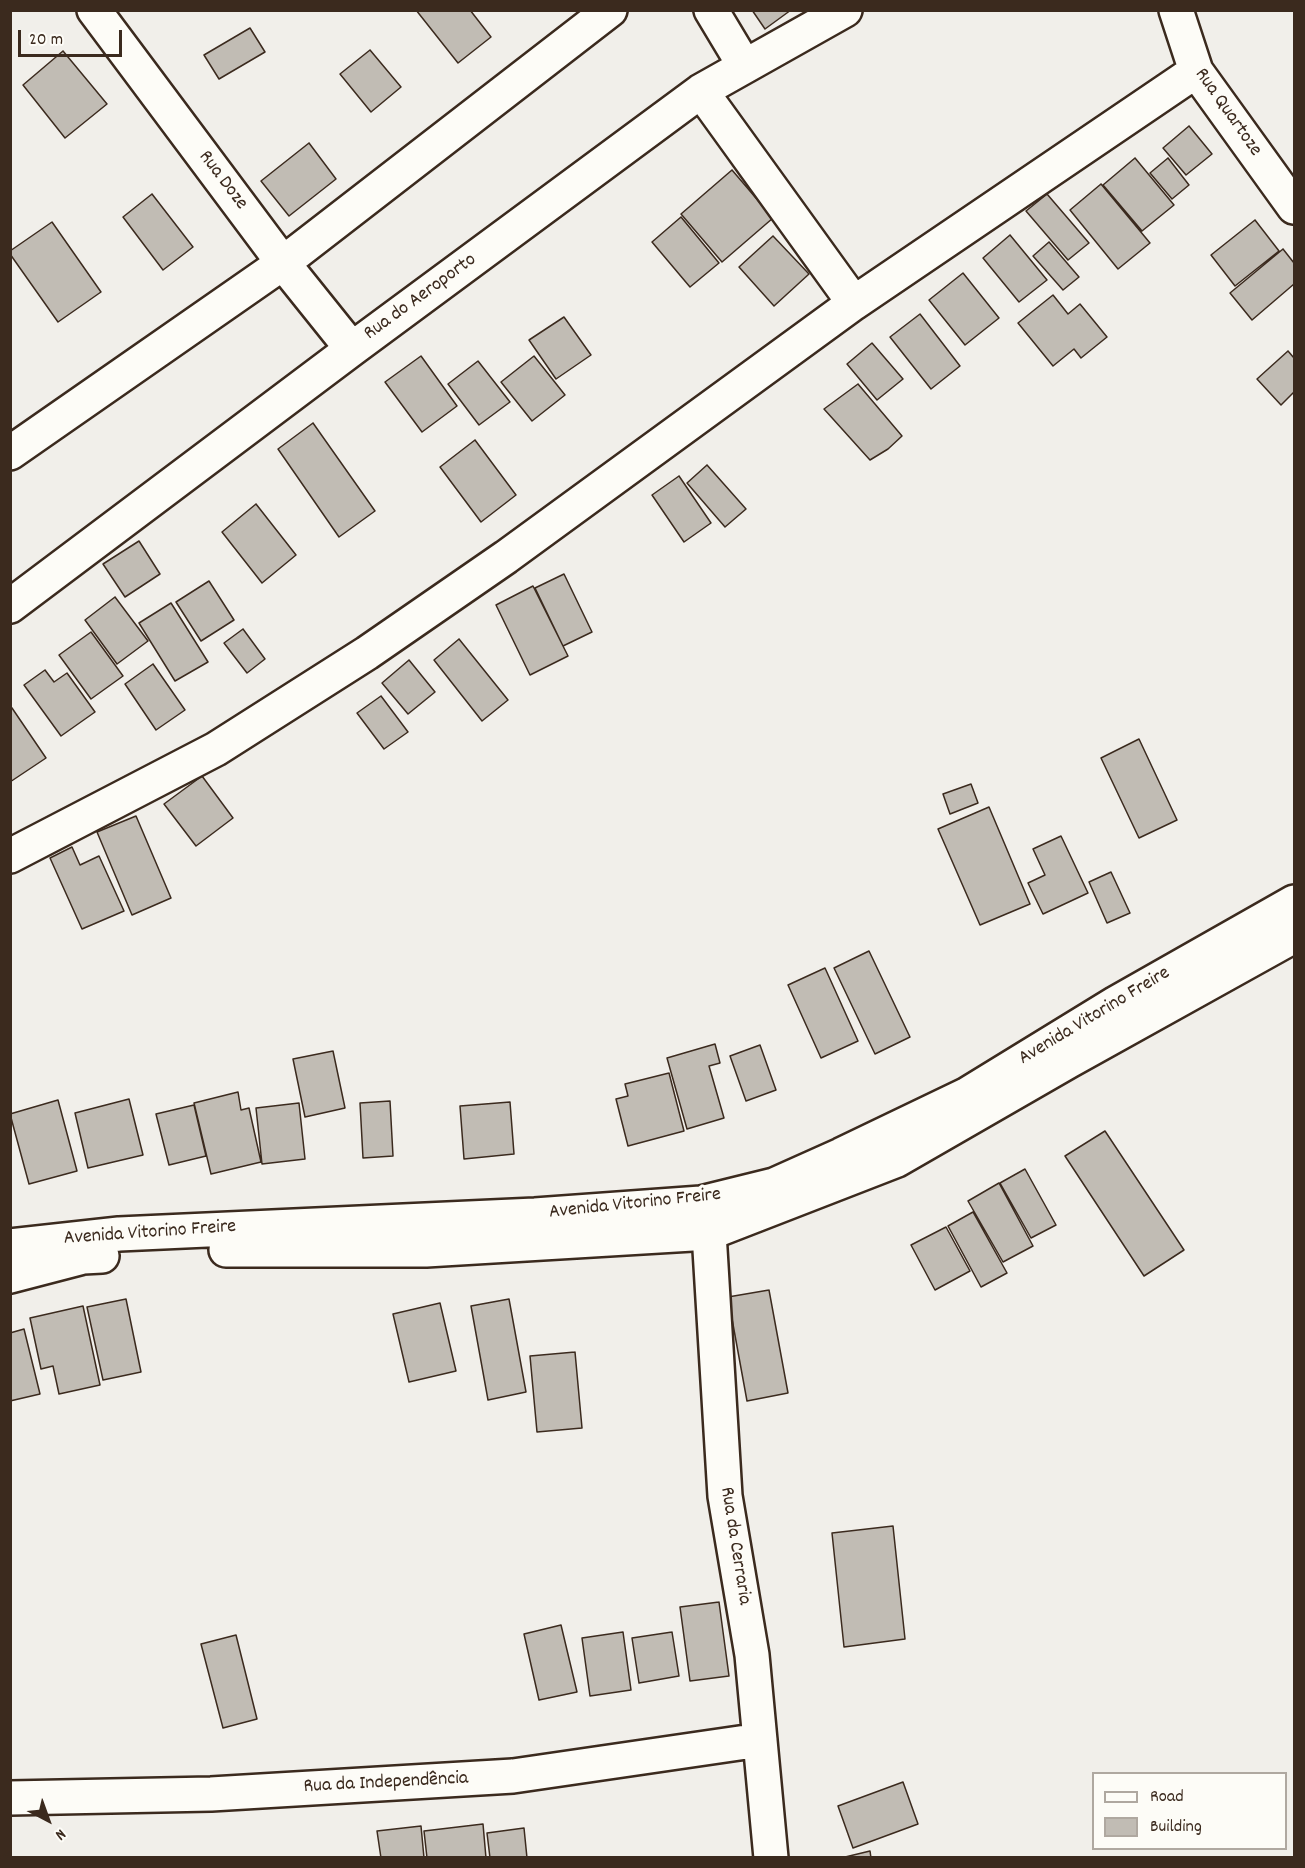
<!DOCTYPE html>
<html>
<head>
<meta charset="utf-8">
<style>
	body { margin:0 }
	#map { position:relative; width:1305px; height:1868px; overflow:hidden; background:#f1efea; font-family:Dekko,sans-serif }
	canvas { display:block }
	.frame { position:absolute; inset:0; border:12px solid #3b2a1e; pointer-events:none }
	.legend { position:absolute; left:1092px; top:1772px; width:195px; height:78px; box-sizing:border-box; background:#fdfcf7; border:2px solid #afa8a0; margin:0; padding:8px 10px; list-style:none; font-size:18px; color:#3b2a1e }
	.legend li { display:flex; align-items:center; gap:12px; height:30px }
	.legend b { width:30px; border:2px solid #afa8a0 }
	.north { position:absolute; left:18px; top:1790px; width:60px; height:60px; -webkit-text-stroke:4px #fdfcf7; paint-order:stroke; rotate:139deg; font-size:16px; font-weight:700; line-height:24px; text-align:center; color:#3b2a1e }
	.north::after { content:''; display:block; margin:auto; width:21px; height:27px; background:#3b2a1e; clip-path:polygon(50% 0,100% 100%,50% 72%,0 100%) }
	.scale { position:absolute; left:18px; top:30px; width:104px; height:27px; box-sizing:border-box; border:3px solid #3b2a1e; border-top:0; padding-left:8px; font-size:18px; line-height:21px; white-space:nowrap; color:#3b2a1e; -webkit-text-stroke:4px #fdfcf7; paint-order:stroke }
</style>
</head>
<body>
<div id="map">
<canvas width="1305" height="1868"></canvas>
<div class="frame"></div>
<ul class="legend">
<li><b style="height:8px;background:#fdfcf7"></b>Road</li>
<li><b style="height:16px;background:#c1bcb4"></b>Building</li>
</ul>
<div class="north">N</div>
<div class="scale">20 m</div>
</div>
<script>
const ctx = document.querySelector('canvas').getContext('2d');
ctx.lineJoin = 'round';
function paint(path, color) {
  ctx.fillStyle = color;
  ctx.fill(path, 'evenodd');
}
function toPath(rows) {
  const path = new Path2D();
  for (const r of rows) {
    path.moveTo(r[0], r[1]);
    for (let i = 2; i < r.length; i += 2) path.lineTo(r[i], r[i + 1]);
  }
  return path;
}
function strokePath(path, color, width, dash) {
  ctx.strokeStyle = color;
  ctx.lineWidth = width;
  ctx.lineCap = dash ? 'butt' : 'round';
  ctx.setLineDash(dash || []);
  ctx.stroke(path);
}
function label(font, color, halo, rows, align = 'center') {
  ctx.font = font + ' Dekko,sans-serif';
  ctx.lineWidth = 6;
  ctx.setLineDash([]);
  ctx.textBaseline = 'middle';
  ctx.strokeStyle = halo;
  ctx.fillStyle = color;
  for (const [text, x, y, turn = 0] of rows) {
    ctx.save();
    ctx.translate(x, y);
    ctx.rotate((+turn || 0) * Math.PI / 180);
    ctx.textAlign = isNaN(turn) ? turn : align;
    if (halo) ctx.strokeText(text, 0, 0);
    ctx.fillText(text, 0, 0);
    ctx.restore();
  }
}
const building = toPath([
	[416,10,470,10,491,37,458,63,416,10],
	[752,10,791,10,765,29,752,10],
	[250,28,265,52,219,79,204,55,250,28],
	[370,50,401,87,371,112,340,74,370,50],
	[63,51,107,104,65,138,23,85,63,51],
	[1189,126,1212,154,1186,175,1163,148,1189,126],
	[309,143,336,179,289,216,261,181,309,143],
	[1135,158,1174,205,1142,231,1103,185,1135,158],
	[1168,158,1189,185,1172,199,1150,173,1168,158],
	[732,170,773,218,722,262,681,214,732,170],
	[1101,184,1150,243,1118,269,1070,210,1101,184],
	[152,194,193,247,163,270,123,217,152,194],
	[1047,194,1089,243,1068,260,1026,211,1047,194],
	[681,217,719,263,690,287,652,242,681,217],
	[1255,220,1279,251,1235,286,1211,255,1255,220],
	[52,222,101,292,58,322,10,254,10,251,52,222],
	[1010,235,1047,280,1019,302,983,258,1010,235],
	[773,236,809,274,774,306,739,267,773,236],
	[1049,242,1079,277,1063,290,1033,256,1049,242],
	[1283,249,1294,263,1294,284,1252,320,1230,293,1283,249],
	[963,273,999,318,965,345,929,300,963,273],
	[1053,295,1068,314,1080,304,1107,337,1081,358,1074,349,1053,366,1018,323,1053,295],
	[920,314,960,366,931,389,890,337,920,314],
	[564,317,591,355,556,379,529,340,564,317],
	[872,343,903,379,877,400,847,364,872,343],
	[1288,351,1294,358,1294,392,1281,405,1257,379,1288,351],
	[421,356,457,406,422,432,385,382,421,356],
	[534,356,565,395,532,421,501,382,534,356],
	[478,361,510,402,479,425,448,384,478,361],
	[858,384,902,436,888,449,870,460,824,409,858,384],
	[313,423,375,511,339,537,278,449,313,423],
	[475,440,516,495,481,522,440,467,475,440],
	[707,465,746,509,725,527,687,483,707,465],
	[679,476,711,523,684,542,652,495,679,476],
	[256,504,296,555,262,583,222,532,256,504],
	[139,541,160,574,125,597,103,564,139,541],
	[564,574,592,632,563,646,535,588,564,574],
	[209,581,234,620,201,641,176,602,209,581],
	[533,586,568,656,530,675,496,605,533,586],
	[115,597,148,641,117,664,85,620,115,597],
	[171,603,208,662,175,681,139,623,171,603],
	[243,629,265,659,247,673,224,643,243,629],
	[91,632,123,676,91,699,59,655,91,632],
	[459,639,508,700,482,721,434,660,459,639],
	[409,660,435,692,408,714,382,683,409,660],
	[153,664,185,710,156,730,125,684,153,664],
	[45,670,54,682,67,673,95,712,61,736,24,685,45,670],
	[381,696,408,732,384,749,357,713,381,696],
	[12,708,46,758,10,782,10,710,12,708],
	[1139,739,1177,820,1139,838,1101,758,1139,739],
	[202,776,233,818,196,846,164,804,202,776],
	[971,784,978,803,950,814,943,794,971,784],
	[989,807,1030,904,980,925,938,829,989,807],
	[136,816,171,898,132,915,97,832,136,816],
	[1061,836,1088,893,1043,914,1028,883,1045,875,1033,849,1061,836],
	[72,847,80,865,99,856,124,911,82,929,50,858,72,847],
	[1111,872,1130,913,1107,923,1089,882,1111,872],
	[869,951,910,1037,875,1054,834,968,869,951],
	[825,968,858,1041,821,1058,788,985,825,968],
	[715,1044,720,1063,709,1066,724,1118,687,1129,667,1058,715,1044],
	[760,1045,776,1090,746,1101,730,1056,760,1045],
	[333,1051,345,1108,305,1117,293,1059,333,1051],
	[669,1073,684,1131,628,1146,616,1099,628,1096,625,1084,669,1073],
	[238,1092,241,1110,249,1108,261,1162,211,1174,194,1103,238,1092],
	[129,1099,143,1155,88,1168,75,1113,129,1099],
	[58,1100,77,1171,29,1184,10,1114,58,1100],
	[390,1101,393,1156,363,1158,360,1103,390,1101],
	[510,1102,514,1154,464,1159,460,1106,510,1102],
	[299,1103,305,1159,262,1164,256,1108,299,1103],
	[194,1105,206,1156,169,1165,156,1114,194,1105],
	[1105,1131,1184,1250,1144,1276,1065,1156,1105,1131],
	[1025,1169,1056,1225,1031,1238,1000,1183,1025,1169],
	[999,1183,1033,1246,1003,1262,968,1201,999,1183],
	[973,1212,1007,1273,981,1287,948,1226,973,1212],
	[946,1227,970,1271,935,1290,911,1245,946,1227],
	[769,1290,788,1393,747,1401,728,1297,769,1290],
	[126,1299,141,1372,103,1380,87,1307,126,1299],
	[509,1299,526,1392,488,1400,471,1306,509,1299],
	[440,1303,456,1371,409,1382,393,1314,440,1303],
	[83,1306,100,1385,59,1394,53,1366,41,1369,30,1318,83,1306],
	[24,1329,40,1394,10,1401,10,1333,24,1329],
	[575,1352,582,1428,537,1432,530,1356,575,1352],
	[893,1526,905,1639,844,1647,832,1533,893,1526],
	[719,1602,729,1676,690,1681,680,1607,719,1602],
	[561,1625,577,1692,539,1700,524,1634,561,1625],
	[623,1632,631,1690,590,1696,582,1638,623,1632],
	[672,1632,679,1676,639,1683,632,1638,672,1632],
	[236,1635,257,1719,223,1728,201,1644,236,1635],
	[903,1782,918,1824,853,1848,838,1806,903,1782],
	[483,1824,486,1858,427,1858,424,1831,483,1824],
	[421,1826,424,1858,381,1858,377,1831,421,1826],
	[524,1828,527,1858,490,1858,487,1833,524,1828],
	[870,1851,871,1858,841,1858,870,1851]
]);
const minor = toPath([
	[94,10,283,263,352,349],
	[711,10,744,65],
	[1176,10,1196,71,1294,207],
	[701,91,854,303],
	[10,453,283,263,610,10],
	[10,606,352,349,701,91,845,10],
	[10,856,216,749,367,653,506,557,854,303,1196,71],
	[709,1233,725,1496,752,1655,771,1858],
	[10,1798,211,1794,513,1776,760,1740]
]);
const tertiary = toPath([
	[10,1246,119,1234,535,1215,701,1203,774,1185,841,1155,966,1095,1116,1003,1294,902],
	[226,1250,426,1250,709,1233,897,1160,1069,1061,1294,936],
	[10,1276,83,1257,102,1256]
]);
const streetNames = [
	["Rua Quartoze",1227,113,55],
	["Rua Doze",222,181,53],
	["Rua do Aeroporto",421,298,-36],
	["Avenida Vitorino Freire",1095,1017,-31],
	["Avenida Vitorino Freire",635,1205,-6],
	["Avenida Vitorino Freire",150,1234,-4],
	["Rua da Cerraria",734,1546,81],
	["Rua da Independência",386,1784,-3]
];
paint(building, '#c1bcb4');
strokePath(building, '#3b2a1e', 1.5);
strokePath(minor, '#3b2a1e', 38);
strokePath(tertiary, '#3b2a1e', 38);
strokePath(minor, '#fdfcf7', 33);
strokePath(tertiary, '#fdfcf7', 33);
label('20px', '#3b2a1e', '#fdfcf7', streetNames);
</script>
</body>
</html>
